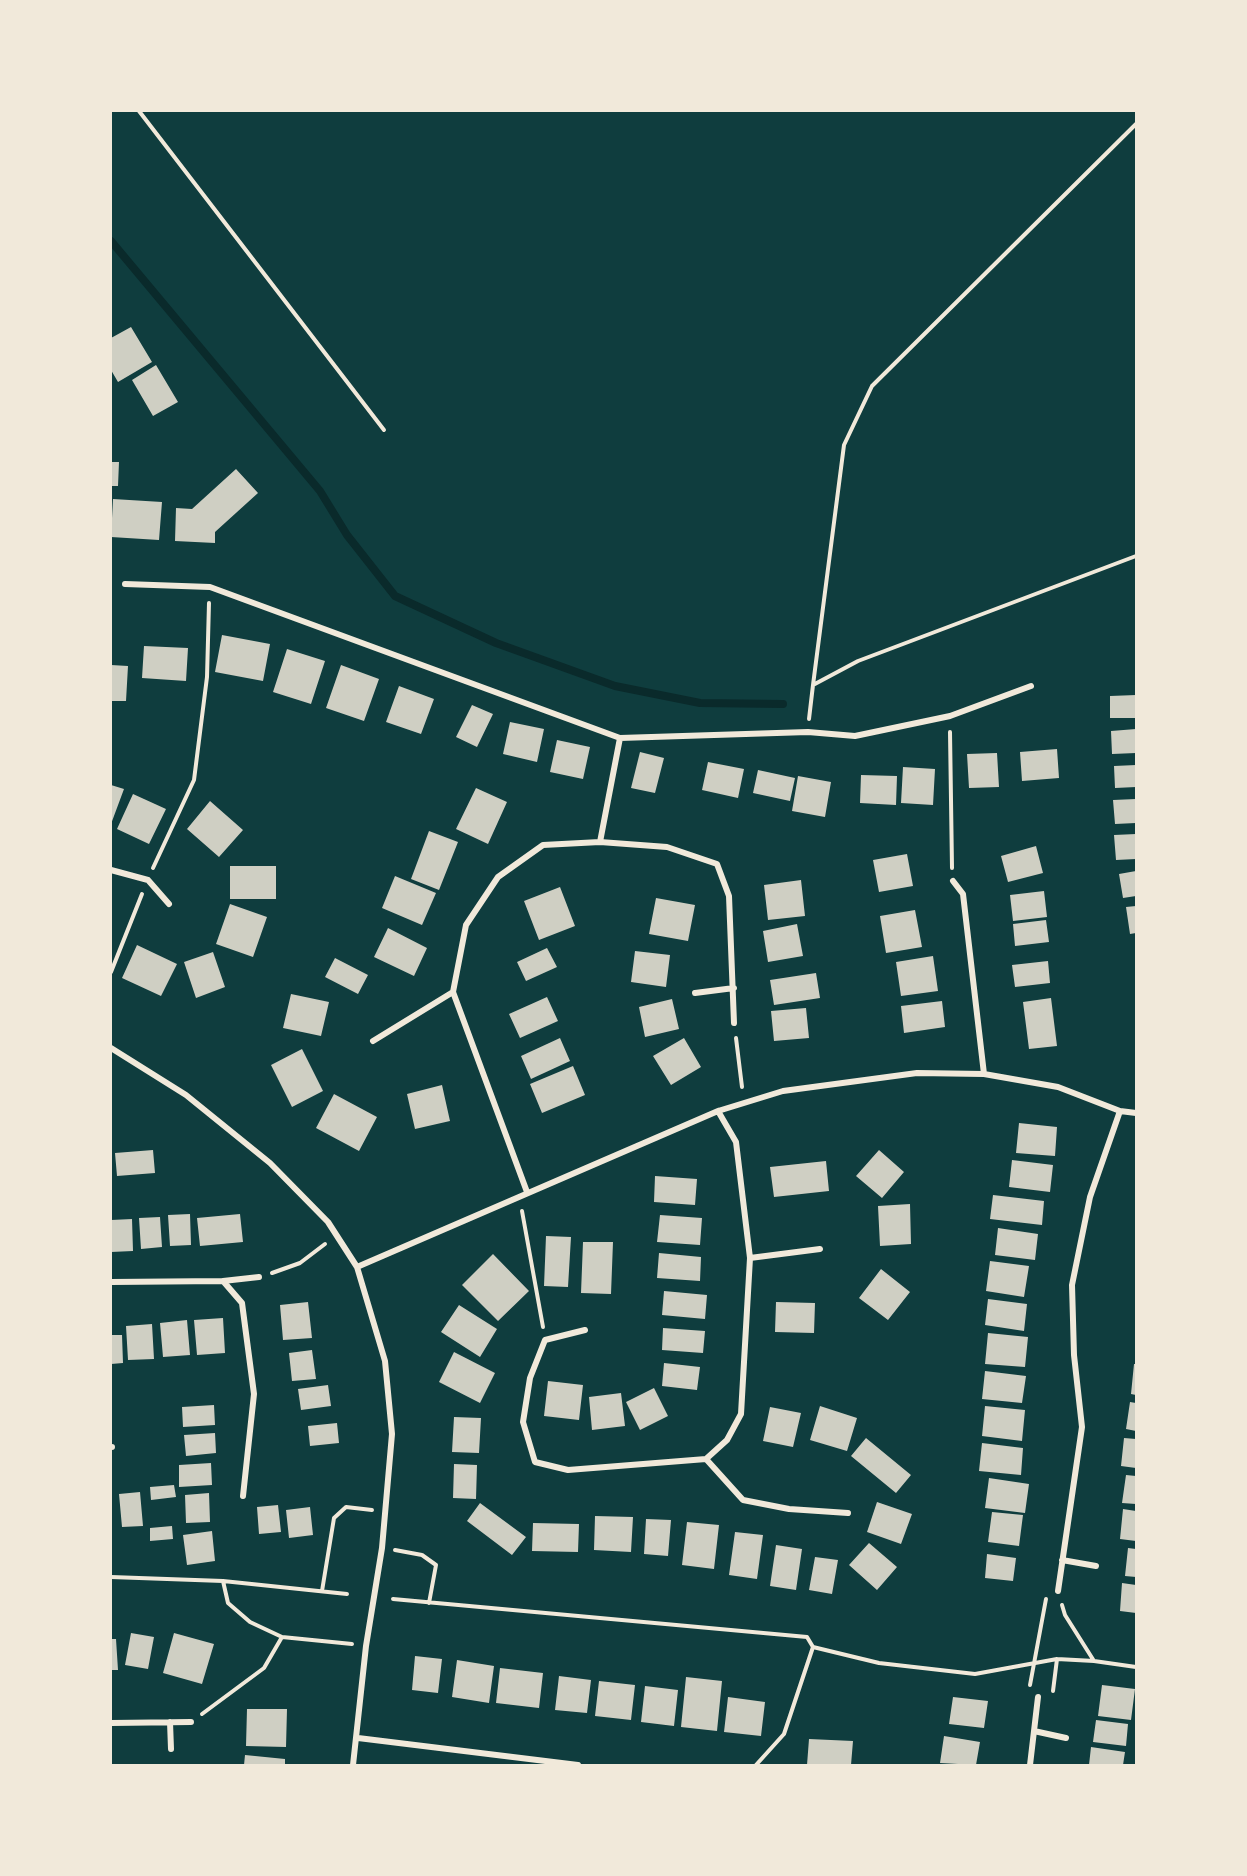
<!DOCTYPE html>
<html>
<head>
<meta charset="utf-8">
<style>
	body { margin:0 }
	#map { position:relative; width:1247px; height:1876px; overflow:hidden; background:#0f3d3e; font-family:Helvetica,sans-serif }
	canvas { display:block }
	.frame { position:absolute; inset:0; border:112px solid #f1e9da; pointer-events:none }
</style>
</head>
<body>
<div id="map">
<canvas width="1247" height="1876"></canvas>
<div class="frame"></div>
</div>
<script>
const ctx = document.querySelector('canvas').getContext('2d');
ctx.lineJoin = 'round';
function toPath(rows) {
  const path = new Path2D();
  for (const r of rows) {
    path.moveTo(r[0], r[1]);
    for (let i = 2; i < r.length; i += 2) path.lineTo(r[i], r[i + 1]);
  }
  return path;
}
function strokePath(path, color, width, dash) {
  ctx.strokeStyle = color;
  ctx.lineWidth = width;
  ctx.lineCap = dash ? 'butt' : 'round';
  ctx.setLineDash(dash || []);
  ctx.stroke(path);
}
function paint(path, color) {
  ctx.fillStyle = color;
  ctx.fill(path, 'evenodd');
}
const stream = toPath([
	[111,241,320,491,347,535,395,596,496,643,615,686,700,703,783,704]
]);
const building = toPath([
	[131,327,152,362,118,382,111,370,111,338],
	[156,365,178,402,153,416,132,380],
	[111,462,119,462,118,486,111,486],
	[236,469,258,493,215,532,215,543,175,541,176,508,192,509],
	[113,499,162,502,159,540,111,537],
	[222,635,270,644,263,681,215,672],
	[144,646,188,648,186,681,142,678],
	[287,649,325,661,311,704,273,692],
	[111,665,128,666,126,701,111,701],
	[341,665,379,679,364,721,326,708],
	[399,686,434,699,421,734,386,722],
	[1136,695,1136,718,1110,718,1110,696],
	[472,705,493,714,477,747,456,737],
	[510,722,544,729,537,762,503,754],
	[1136,729,1136,753,1112,754,1111,731],
	[557,740,590,747,583,779,550,772],
	[1057,749,1059,778,1022,781,1020,752],
	[640,752,664,758,655,793,631,788],
	[997,753,999,787,969,788,967,754],
	[708,762,744,769,738,798,702,790],
	[1136,765,1136,787,1115,788,1114,766],
	[903,767,935,769,933,805,901,803],
	[758,770,795,778,790,801,753,793],
	[861,775,897,776,896,805,860,803],
	[798,776,831,782,825,817,792,811],
	[111,785,124,789,111,824],
	[476,788,507,802,488,844,456,829],
	[133,794,166,809,149,844,117,829],
	[1136,799,1136,823,1115,824,1113,800],
	[210,801,243,830,219,857,187,829],
	[429,831,458,842,439,890,411,879],
	[1136,834,1136,859,1116,860,1114,835],
	[1036,846,1043,873,1008,882,1001,856],
	[907,854,913,886,879,892,873,860],
	[230,866,276,866,276,899,230,899],
	[1136,871,1136,896,1123,898,1119,874],
	[395,876,436,893,422,925,382,908],
	[801,880,805,916,768,920,764,885],
	[560,887,575,926,539,940,524,901],
	[1044,891,1047,917,1013,921,1010,895],
	[656,898,695,905,688,941,649,934],
	[230,904,267,917,253,957,216,944],
	[1136,906,1136,933,1130,934,1126,907],
	[915,910,922,947,886,953,880,916],
	[1046,920,1049,942,1015,946,1013,924],
	[797,924,803,956,768,962,763,931],
	[388,928,427,948,414,976,374,957],
	[137,945,177,964,161,996,122,978],
	[547,948,557,967,526,981,517,962],
	[635,951,670,955,666,987,631,982],
	[213,952,225,987,196,998,184,962],
	[933,956,938,991,901,996,896,962],
	[335,958,368,975,358,994,325,977],
	[1048,961,1050,983,1015,987,1012,965],
	[816,973,820,998,774,1005,770,980],
	[291,994,329,1002,321,1036,283,1028],
	[547,997,558,1021,520,1038,509,1014],
	[1051,998,1057,1046,1029,1049,1023,1002],
	[672,999,679,1029,645,1037,639,1007],
	[942,1001,945,1027,904,1033,901,1006],
	[806,1008,809,1038,774,1041,771,1011],
	[560,1038,570,1061,531,1079,521,1056],
	[684,1038,701,1067,671,1085,653,1056],
	[302,1049,323,1091,292,1107,271,1065],
	[573,1066,585,1095,542,1113,530,1084],
	[442,1085,450,1121,415,1129,407,1094],
	[334,1094,377,1117,359,1151,316,1128],
	[1019,1123,1057,1127,1055,1156,1016,1153],
	[153,1150,155,1173,117,1176,115,1153],
	[879,1150,904,1172,882,1198,856,1176],
	[1012,1160,1053,1165,1050,1192,1009,1187],
	[826,1161,829,1191,774,1197,770,1167],
	[655,1176,697,1179,695,1205,654,1202],
	[993,1195,1044,1201,1042,1225,990,1219],
	[910,1204,911,1244,880,1246,878,1206],
	[190,1214,191,1245,170,1246,168,1215],
	[240,1214,243,1242,200,1246,197,1218],
	[660,1215,702,1218,700,1245,657,1242],
	[160,1217,162,1247,141,1249,139,1218],
	[132,1219,133,1251,111,1252,111,1220],
	[998,1228,1038,1234,1035,1260,995,1255],
	[546,1236,571,1237,568,1287,544,1286],
	[583,1242,613,1242,611,1294,581,1293],
	[659,1253,701,1257,700,1281,657,1278],
	[493,1254,529,1291,498,1321,462,1285],
	[990,1261,1029,1266,1024,1297,986,1291],
	[881,1269,910,1292,888,1320,859,1298],
	[664,1291,707,1295,705,1319,662,1315],
	[988,1299,1027,1304,1024,1331,985,1325],
	[308,1302,312,1338,283,1340,280,1305],
	[776,1302,815,1303,814,1333,775,1332],
	[459,1305,497,1329,480,1357,441,1332],
	[223,1318,225,1353,197,1355,194,1320],
	[187,1320,190,1355,163,1357,160,1323],
	[152,1324,154,1359,128,1360,126,1326],
	[663,1328,705,1331,703,1353,662,1350],
	[988,1333,1028,1337,1025,1367,985,1364],
	[111,1335,122,1335,123,1363,111,1364],
	[312,1350,316,1379,292,1381,289,1353],
	[454,1352,495,1373,480,1403,439,1382],
	[664,1363,700,1367,697,1390,662,1386],
	[1134,1364,1136,1364,1136,1395,1131,1394],
	[985,1371,1026,1376,1022,1403,982,1399],
	[548,1381,583,1385,579,1420,544,1416],
	[328,1385,331,1406,301,1410,298,1389],
	[654,1388,668,1416,640,1430,626,1402],
	[621,1393,625,1426,592,1430,589,1397],
	[1130,1402,1136,1403,1136,1431,1126,1429],
	[214,1405,215,1425,183,1427,182,1407],
	[820,1406,857,1418,847,1451,810,1440],
	[985,1406,1025,1410,1022,1441,982,1436],
	[770,1407,801,1413,793,1447,763,1441],
	[454,1417,481,1418,479,1453,452,1452],
	[337,1423,339,1443,310,1446,308,1426],
	[215,1433,216,1453,186,1456,184,1435],
	[866,1438,911,1475,896,1493,851,1456],
	[1124,1438,1136,1439,1136,1468,1121,1466],
	[982,1443,1023,1448,1021,1475,979,1471],
	[211,1463,212,1485,179,1487,179,1465],
	[454,1464,477,1465,476,1499,453,1498],
	[1126,1475,1136,1476,1136,1504,1122,1503],
	[989,1478,1029,1484,1025,1513,985,1508],
	[174,1485,176,1497,151,1500,150,1487],
	[140,1492,143,1526,122,1527,119,1494],
	[209,1493,210,1522,186,1523,185,1495],
	[877,1502,912,1514,901,1544,867,1532],
	[480,1503,526,1537,512,1555,467,1521],
	[278,1505,281,1532,259,1534,257,1507],
	[310,1507,313,1535,289,1538,286,1510],
	[1123,1509,1136,1511,1136,1541,1120,1539],
	[992,1512,1023,1515,1019,1546,988,1542],
	[595,1516,633,1517,631,1552,594,1550],
	[646,1519,671,1520,668,1556,644,1554],
	[687,1522,719,1525,714,1569,682,1565],
	[533,1523,579,1524,578,1552,532,1551],
	[172,1526,173,1539,150,1541,150,1528],
	[212,1531,215,1561,187,1565,183,1535],
	[735,1532,763,1535,757,1579,729,1575],
	[869,1543,897,1567,877,1590,849,1565],
	[776,1545,802,1549,796,1590,770,1586],
	[1128,1548,1136,1549,1136,1577,1125,1576],
	[987,1554,1016,1558,1013,1581,985,1578],
	[815,1557,838,1560,832,1594,809,1590],
	[1122,1583,1136,1585,1136,1613,1120,1611],
	[131,1633,154,1637,148,1669,125,1665],
	[174,1633,214,1644,202,1684,163,1673],
	[111,1639,116,1639,118,1670,111,1670],
	[415,1656,442,1659,438,1693,412,1690],
	[457,1660,494,1666,489,1703,452,1697],
	[500,1668,543,1673,539,1708,496,1703],
	[559,1676,591,1680,587,1713,555,1710],
	[686,1677,722,1681,717,1731,681,1727],
	[599,1681,635,1685,631,1720,595,1716],
	[1102,1685,1135,1689,1131,1720,1098,1716],
	[645,1686,678,1690,674,1726,641,1722],
	[728,1697,765,1702,761,1736,724,1732],
	[953,1697,988,1701,984,1728,949,1724],
	[247,1709,287,1709,286,1747,246,1746],
	[1096,1720,1128,1724,1126,1746,1093,1742],
	[944,1736,980,1742,976,1765,940,1763],
	[809,1739,853,1741,851,1765,807,1765],
	[1091,1747,1125,1752,1123,1765,1089,1765],
	[245,1755,285,1759,285,1765,244,1765]
]);
const path = toPath([
	[139,111,384,430],
	[813,685,844,445,872,386,1136,124],
	[809,719,813,685,858,661,1136,556],
	[950,732,952,868],
	[153,868,194,780,207,677,209,603],
	[111,972,142,894],
	[736,1038,742,1087],
	[522,1211,543,1327],
	[272,1273,300,1263,325,1244],
	[395,1550,422,1555,436,1565,429,1603],
	[111,1577,223,1581],
	[322,1591,334,1518,346,1507,372,1510],
	[393,1599,807,1637,813,1647,879,1663,975,1674,1057,1659,1094,1661,1065,1615,1062,1605],
	[282,1637,352,1644],
	[1094,1661,1136,1667],
	[1030,1685,1046,1599],
	[1053,1691,1057,1659],
	[202,1714,264,1668,282,1637,250,1622,228,1603,223,1581,347,1594],
	[756,1765,784,1734,813,1647]
]);
const minor = toPath([
	[125,584,210,587,620,738,808,732,855,736,950,716,1031,686],
	[600,842,620,738],
	[111,870,148,880,169,904],
	[953,881,963,894,984,1074],
	[695,993,734,988],
	[373,1041,453,992],
	[111,1048,186,1095,270,1163,328,1222,357,1267,385,1361,392,1434,382,1548,366,1646,353,1765],
	[527,1192,453,992,466,925,498,877,543,845,600,842,667,847,717,864,729,896,734,1023],
	[750,1258,820,1249],
	[357,1267,718,1111,783,1091,917,1073,984,1074,1058,1087,1120,1111,1136,1113],
	[223,1281,259,1277],
	[111,1282,223,1281,242,1303,254,1394,243,1496],
	[585,1330,545,1340,530,1378,523,1422,535,1462,568,1470,706,1459,727,1440,741,1414,750,1258,736,1142,718,1111],
	[111,1447,112,1447],
	[706,1459,743,1500,789,1509,848,1513],
	[1062,1560,1096,1566],
	[1058,1591,1082,1427,1074,1355,1072,1285,1090,1197,1120,1111],
	[170,1722,171,1749],
	[111,1723,191,1722],
	[1034,1731,1066,1738],
	[358,1738,578,1765],
	[1030,1765,1038,1697]
]);
strokePath(stream, '#0a2a2b', 8);
paint(building, '#cfcfc3');
strokePath(path, '#f1e9da', 4);
strokePath(minor, '#f1e9da', 6);
</script>
</body>
</html>
